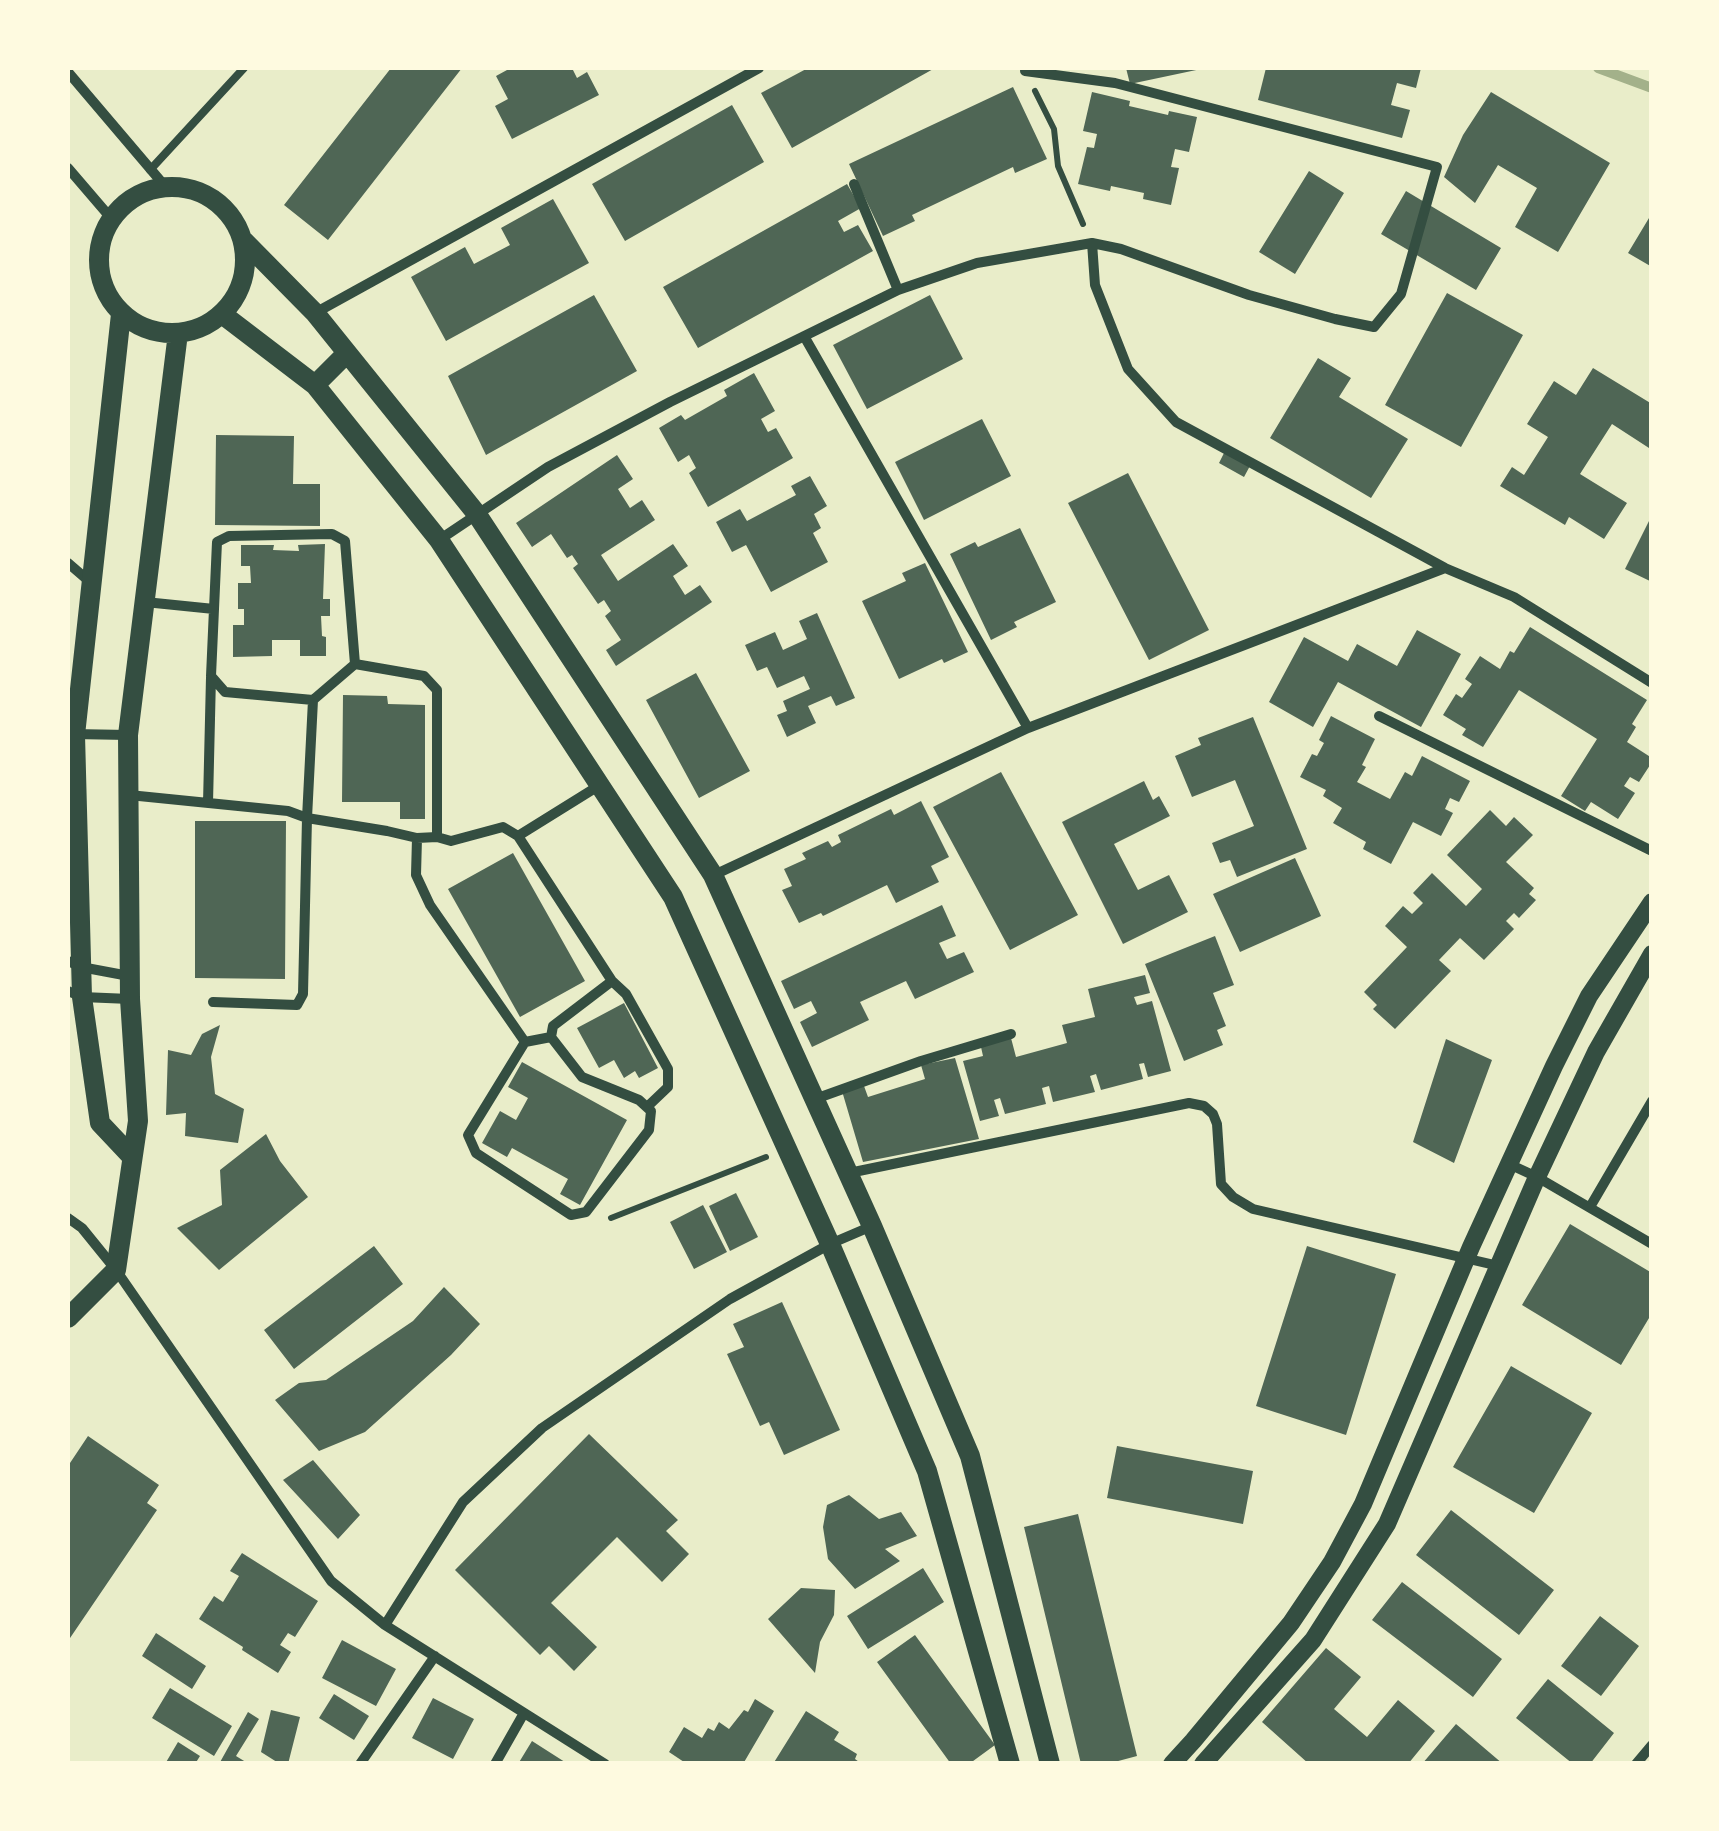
<!DOCTYPE html>
<html>
<head>
<meta charset="utf-8">
<style>
	body { margin:0 }
	#map { position:relative; width:1719px; height:1831px; overflow:hidden; background:#e9edc9; font-family:"DejaVu Sans",sans-serif }
	canvas { display:block }
	.frame { position:absolute; inset:0; border:70px solid #fefae0; pointer-events:none }
</style>
</head>
<body>
<div id="map">
<canvas width="1719" height="1831"></canvas>
<div class="frame"></div>
</div>
<script>
const ctx = document.querySelector('canvas').getContext('2d');
ctx.lineJoin = 'round';
function toPath(rows) {
  const path = new Path2D();
  for (const r of rows) {
    if (r.length === 3) {
      path.moveTo(r[0] + r[2], r[1]);
      path.arc(r[0], r[1], r[2], 0, 2 * Math.PI);
      continue;
    }
    path.moveTo(r[0], r[1]);
    for (let i = 2; i < r.length; i += 2) path.lineTo(r[i], r[i + 1]);
  }
  return path;
}
function strokePath(path, color, width, dash) {
  ctx.strokeStyle = color;
  ctx.lineWidth = width;
  ctx.lineCap = dash ? 'butt' : 'round';
  ctx.setLineDash(dash || []);
  ctx.stroke(path);
}
function paint(path, color) {
  ctx.fillStyle = color;
  ctx.fill(path, 'evenodd');
}
const stream = toPath([
	[1598,68,1652,88]
]);
const building = toPath([
	[391,68,462,68,328,240,284,205],
	[506,68,572,68,577,78,587,72,599,95,512,139,495,106,508,99,496,76,507,70],
	[808,68,935,68,792,148,761,93],
	[1126,68,1201,68,1201,69,1130,84],
	[1266,68,1274,69,1421,68,1416,88,1397,83,1391,105,1410,110,1402,138,1258,100],
	[1013,87,1047,159,1015,173,1013,167,912,215,915,221,883,236,849,164],
	[1092,92,1130,101,1129,106,1168,115,1169,111,1197,117,1189,152,1175,149,1171,167,1179,168,1171,205,1143,199,1144,193,1111,186,1110,191,1078,184,1087,147,1094,148,1097,134,1083,131],
	[1491,92,1610,163,1558,252,1515,227,1537,188,1498,165,1475,203,1444,177,1463,135],
	[732,105,764,162,625,241,592,184],
	[1309,171,1344,193,1295,274,1259,252],
	[847,184,861,208,838,221,844,232,858,225,873,251,698,348,663,287],
	[1406,191,1501,248,1476,290,1381,234],
	[553,199,589,263,446,341,411,277,465,247,474,264,510,245,501,228],
	[1652,213,1652,267,1628,253],
	[1447,293,1523,335,1461,447,1385,405],
	[594,295,637,371,486,455,448,376],
	[930,295,963,359,867,409,833,345],
	[1318,358,1351,378,1339,397,1408,439,1371,498,1270,438],
	[1593,368,1652,404,1652,444,1649,448,1612,424,1580,474,1627,503,1604,539,1569,517,1565,525,1500,486,1512,467,1524,475,1548,437,1527,424,1554,381,1576,395],
	[754,373,775,411,761,419,768,432,776,428,793,458,708,507,689,473,696,468,689,455,678,462,659,428,681,415,685,420,727,396,724,390],
	[982,419,1011,476,924,520,895,462],
	[216,435,294,436,293,484,320,484,320,526,215,525],
	[1225,451,1251,464,1244,477,1219,463],
	[617,455,633,479,618,489,630,508,642,500,655,520,601,555,618,581,673,544,688,566,673,576,685,595,700,585,712,602,616,666,606,650,621,640,605,616,611,611,604,600,598,604,573,568,578,564,572,555,567,558,551,534,532,547,516,523],
	[1128,473,1209,630,1149,660,1068,503],
	[810,476,827,506,814,514,821,528,813,533,828,562,771,592,746,545,732,552,716,522,740,509,747,521,796,495,791,486],
	[1652,515,1652,582,1625,569],
	[1020,528,1056,602,1014,622,1017,627,991,640,950,554,975,542,978,547],
	[325,544,323,599,330,599,330,616,321,616,322,636,326,637,326,656,300,656,300,640,272,640,272,656,233,657,233,625,244,625,244,609,238,609,238,583,251,583,250,566,241,566,241,545,274,545,273,550,299,551,298,545],
	[925,563,968,652,944,663,942,659,899,679,862,601,906,581,902,573],
	[817,613,855,698,836,706,831,696,808,706,816,723,787,737,777,715,787,711,783,701,810,689,804,676,777,688,767,667,757,671,745,645,775,632,783,650,807,639,799,621],
	[1530,627,1647,700,1632,724,1636,727,1627,742,1652,758,1652,762,1639,782,1630,777,1624,786,1635,793,1618,819,1591,802,1585,811,1561,796,1597,739,1519,690,1483,747,1462,735,1466,729,1443,715,1456,694,1462,698,1472,684,1465,679,1480,656,1500,669,1510,651,1514,653],
	[1417,630,1461,654,1421,727,1338,682,1313,727,1269,702,1304,637,1348,661,1357,644,1397,666],
	[696,673,750,771,699,798,646,700],
	[343,695,387,696,388,704,425,705,425,819,400,819,400,802,342,802],
	[1331,716,1375,739,1362,765,1366,767,1357,782,1390,799,1405,772,1412,776,1422,756,1470,781,1459,802,1450,798,1445,809,1453,813,1441,836,1413,822,1391,864,1363,849,1366,842,1333,823,1342,808,1323,796,1326,790,1300,777,1312,754,1317,756,1324,743,1319,740],
	[1253,717,1307,849,1237,877,1230,860,1220,863,1212,843,1254,826,1235,780,1192,797,1175,756,1201,745,1198,738],
	[1001,772,1078,915,1010,950,933,807],
	[1144,781,1153,800,1159,796,1170,816,1114,844,1138,890,1169,875,1188,912,1123,944,1062,822],
	[921,801,949,857,931,866,939,882,896,903,887,885,823,916,821,913,799,923,782,890,792,886,784,869,806,859,802,853,828,841,832,847,841,842,838,835,891,809,894,815],
	[1490,810,1506,826,1514,817,1533,835,1506,862,1534,888,1529,894,1536,900,1519,918,1514,913,1506,921,1514,929,1484,960,1460,938,1439,960,1451,971,1395,1029,1373,1009,1377,1005,1364,992,1407,947,1385,926,1403,906,1412,914,1423,903,1413,893,1432,873,1466,906,1482,889,1447,855],
	[195,821,286,821,285,979,195,978],
	[513,853,585,981,520,1017,448,889],
	[1295,858,1321,916,1240,952,1213,894],
	[942,905,956,936,939,943,947,959,964,952,974,972,915,999,906,981,860,1002,869,1020,812,1047,800,1022,817,1013,811,1001,794,1009,781,981],
	[1215,936,1234,985,1213,993,1226,1026,1217,1030,1223,1045,1184,1061,1145,964],
	[1145,975,1150,993,1134,997,1137,1005,1152,1001,1171,1071,1148,1077,1144,1063,1139,1064,1143,1079,1101,1090,1096,1074,1090,1076,1095,1092,1053,1102,1049,1086,1042,1088,1046,1104,1005,1114,1000,1098,994,1100,999,1116,980,1121,963,1061,983,1056,981,1047,1011,1038,1016,1057,1067,1043,1062,1025,1095,1017,1088,989],
	[624,1003,658,1068,639,1078,635,1071,624,1078,614,1060,599,1068,577,1028],
	[220,1025,211,1057,215,1094,244,1109,238,1143,185,1136,186,1113,166,1115,168,1050,191,1055,202,1034],
	[1446,1039,1492,1060,1454,1163,1413,1142],
	[955,1058,979,1139,863,1162,842,1091,864,1086,868,1097,925,1079,921,1065],
	[522,1062,627,1120,580,1205,560,1194,568,1179,512,1148,507,1157,482,1143,500,1111,516,1120,528,1098,508,1087],
	[266,1134,280,1161,308,1197,219,1270,177,1228,222,1205,220,1170],
	[736,1193,758,1237,730,1251,709,1206],
	[703,1205,727,1252,694,1269,670,1222],
	[1570,1224,1652,1273,1652,1313,1621,1365,1522,1305],
	[374,1246,403,1284,294,1369,264,1330],
	[1307,1246,1396,1274,1346,1435,1256,1406],
	[444,1287,480,1324,451,1355,365,1432,319,1451,275,1400,299,1383,326,1380,413,1321],
	[782,1302,840,1430,784,1455,769,1422,760,1426,727,1354,744,1347,733,1324],
	[1511,1366,1592,1413,1534,1513,1453,1467],
	[589,1434,678,1520,666,1531,689,1554,662,1582,617,1537,551,1603,597,1647,574,1671,549,1646,540,1655,455,1570],
	[88,1436,159,1485,147,1503,157,1510,68,1641,68,1466],
	[1117,1446,1253,1471,1243,1524,1107,1498],
	[313,1460,360,1515,338,1539,283,1480],
	[849,1495,879,1519,901,1512,917,1536,885,1549,900,1561,855,1589,828,1559,823,1527,827,1505],
	[1451,1510,1554,1590,1519,1635,1416,1555],
	[1078,1514,1137,1756,1107,1764,1081,1764,1024,1527],
	[242,1553,318,1601,295,1637,288,1633,280,1645,291,1652,278,1673,242,1650,243,1647,199,1619,214,1596,223,1602,239,1576,230,1571],
	[923,1568,944,1602,868,1649,847,1616],
	[1402,1582,1502,1659,1473,1697,1372,1620],
	[801,1588,835,1590,834,1615,820,1642,815,1673,768,1619],
	[1600,1616,1639,1646,1601,1696,1561,1666],
	[156,1633,206,1666,192,1689,142,1656],
	[915,1635,995,1745,969,1764,951,1764,877,1662],
	[342,1640,396,1669,376,1706,322,1678],
	[1326,1648,1361,1677,1334,1709,1367,1737,1398,1700,1435,1731,1408,1764,1309,1764,1262,1722],
	[1548,1679,1614,1733,1590,1764,1573,1764,1516,1718],
	[170,1688,232,1726,214,1756,152,1718],
	[334,1694,369,1716,354,1740,319,1718],
	[433,1698,474,1719,453,1759,412,1738],
	[755,1699,774,1711,743,1764,687,1764,669,1752,684,1727,702,1738,708,1728,714,1731,719,1722,729,1729,744,1710,748,1712],
	[271,1710,300,1717,288,1764,280,1764,261,1752],
	[806,1711,839,1732,834,1740,857,1754,855,1759,862,1764,773,1764],
	[248,1712,259,1719,236,1756,249,1764,219,1764],
	[1456,1724,1503,1764,1422,1764],
	[532,1741,568,1764,518,1764],
	[178,1742,200,1756,195,1764,165,1764]
]);
const path = toPath([
	[1035,91,1054,129,1058,166,1083,224],
	[611,1218,766,1157]
]);
const service = toPath([
	[150,170,244,68]
]);
const minor = toPath([
	[68,72,164,185],
	[68,168,110,217],
	[854,184,898,290],
	[1092,243,1095,285,1128,369,1176,422,1445,568,1514,597,1652,683],
	[315,313,759,68],
	[804,336,1028,728],
	[439,540,548,467,670,402,898,290,977,263,1092,243,1121,249,1249,295,1335,319,1374,327,1401,294,1437,167,1115,83,1025,71],
	[68,563,90,582],
	[145,602,214,609],
	[313,700,355,664],
	[1379,716,1652,851],
	[73,734,128,735],
	[129,795,288,811,307,818,387,831,417,838,437,837,451,841,503,827,518,836,612,981,553,1026,551,1037,582,1077,639,1100,651,1111,649,1130,586,1212,571,1215,476,1153,468,1135,525,1042,551,1037],
	[208,803,211,677],
	[518,836,600,785],
	[417,838,416,875,430,905,525,1042],
	[714,875,1028,728,1445,568],
	[68,961,81,967,129,976],
	[612,981,626,994,668,1069,668,1087,647,1107],
	[68,991,82,997,130,999],
	[213,1002,297,1005,303,994,307,818,313,700,225,692,211,676,217,542,229,536,332,534,345,541,355,664,424,676,437,690,437,837],
	[815,1099,921,1061,1011,1034],
	[1509,1164,1537,1177,1652,1244],
	[849,1173,1189,1103,1204,1106,1213,1114,1217,1124,1221,1184,1233,1197,1253,1209,1499,1266],
	[1590,1207,1652,1101],
	[68,1218,82,1228,116,1270,331,1581,385,1625,605,1764],
	[385,1625,463,1502,542,1428,730,1299,830,1244,872,1226],
	[360,1764,435,1656],
	[495,1764,524,1713],
	[1636,1764,1652,1745]
]);
const tertiary = toPath([
	[1172,1764,1193,1741,1291,1623,1332,1562,1363,1504,1471,1247,1554,1066,1589,996,1652,902],
	[1203,1764,1313,1640,1387,1524,1537,1177,1596,1052,1652,954]
]);
const secondary = toPath([
	[172,260,73],
	[244,241,315,313,476,513,713,875,872,1226,970,1456,1050,1764],
	[121,314,75,735,82,997,100,1123,132,1157],
	[222,314,315,385,439,540,673,897,830,1244,927,1471,1010,1764],
	[315,385,347,353],
	[68,1318,116,1270,138,1121,130,999,128,735,178,333]
]);
strokePath(stream, '#a3b18a', 10);
paint(building, '#4f6655');
strokePath(path, '#344e41', 6);
strokePath(service, '#344e41', 8);
strokePath(minor, '#344e41', 10);
strokePath(tertiary, '#344e41', 18);
strokePath(secondary, '#344e41', 20);
</script>
</body>
</html>
